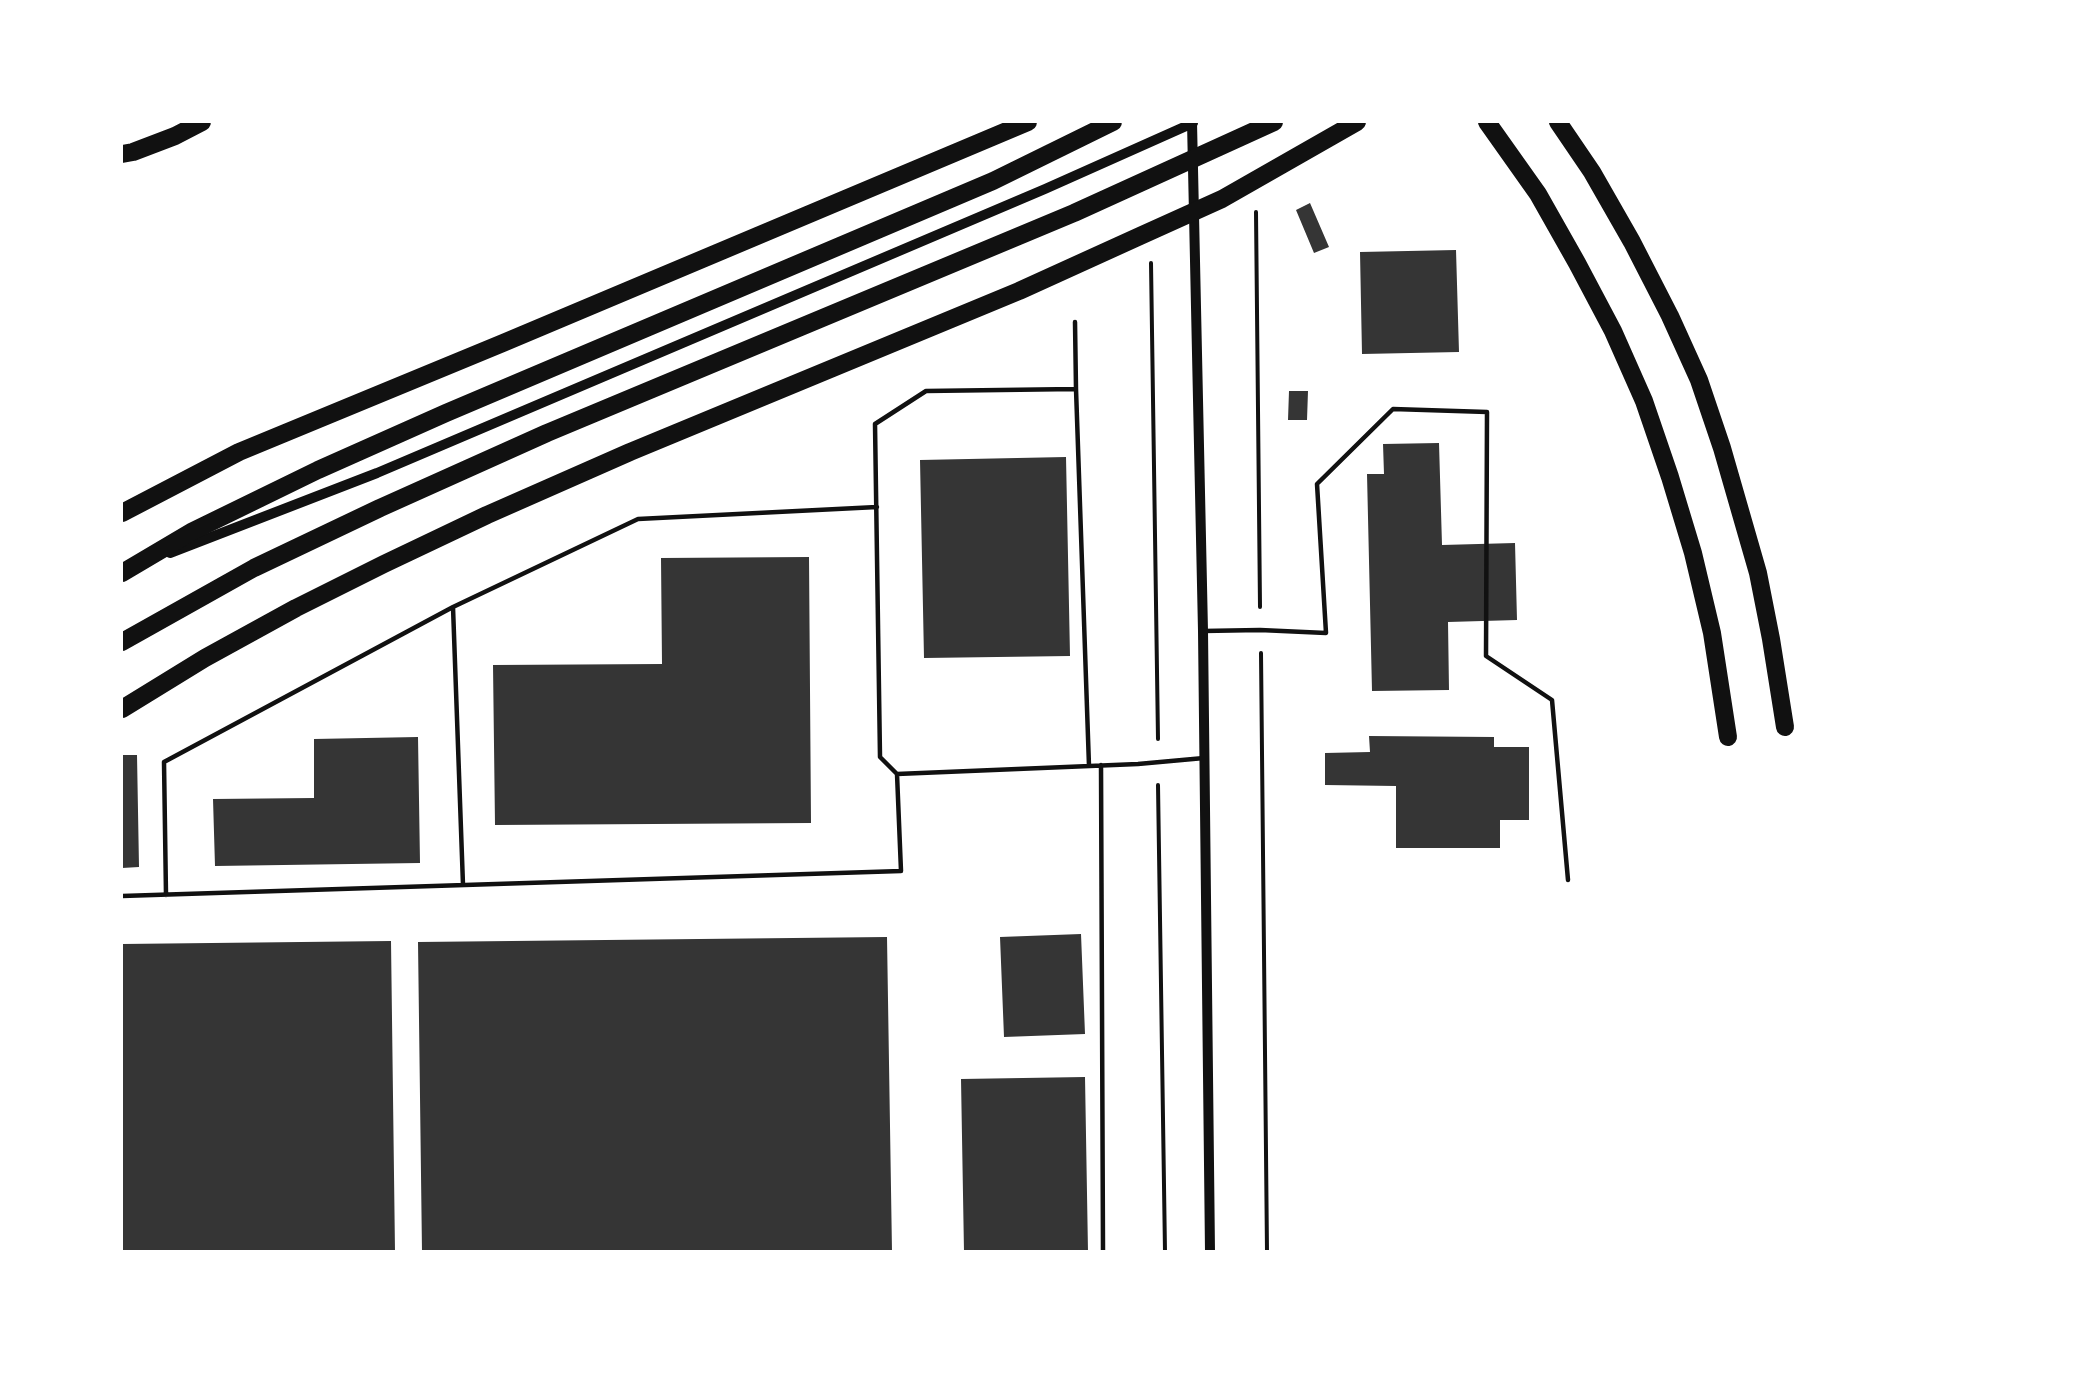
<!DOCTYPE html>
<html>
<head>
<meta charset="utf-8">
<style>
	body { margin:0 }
	#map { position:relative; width:2087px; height:1373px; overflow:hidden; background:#fff; font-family:"DejaVu Sans",sans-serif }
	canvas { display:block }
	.frame { position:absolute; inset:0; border:123px solid #fff; pointer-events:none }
</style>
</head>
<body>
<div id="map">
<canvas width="2087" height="1373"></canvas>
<div class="frame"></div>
</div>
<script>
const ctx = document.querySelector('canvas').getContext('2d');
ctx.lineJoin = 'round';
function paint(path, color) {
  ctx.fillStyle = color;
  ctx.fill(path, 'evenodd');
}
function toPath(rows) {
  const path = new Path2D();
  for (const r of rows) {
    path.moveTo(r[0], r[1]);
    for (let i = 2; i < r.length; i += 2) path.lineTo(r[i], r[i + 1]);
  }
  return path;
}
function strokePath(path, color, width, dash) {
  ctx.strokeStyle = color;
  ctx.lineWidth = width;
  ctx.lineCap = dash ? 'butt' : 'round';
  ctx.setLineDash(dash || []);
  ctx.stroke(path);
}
const building = toPath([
	[1310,203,1329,247,1314,253,1296,210],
	[1456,250,1459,352,1362,354,1360,252],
	[1289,391,1308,391,1307,420,1288,420],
	[1439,443,1442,545,1515,543,1517,620,1448,622,1449,690,1372,691,1367,474,1384,474,1383,444],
	[1066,457,1070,656,924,658,920,460],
	[809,557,811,823,495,825,493,665,662,664,661,558],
	[1369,736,1494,737,1494,747,1529,747,1529,820,1500,820,1500,848,1396,848,1396,786,1325,785,1325,753,1370,752],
	[418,737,420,863,215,866,213,799,314,798,314,739],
	[122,755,137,755,139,867,122,868],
	[1081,934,1085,1034,1004,1037,1000,937],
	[887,937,892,1252,422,1252,418,942],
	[391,941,395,1252,122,1252,122,944],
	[1085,1077,1088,1252,964,1252,961,1079]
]);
const path = toPath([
	[1256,212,1260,607],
	[1151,263,1158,739],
	[1261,653,1267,1252],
	[1158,785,1165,1252]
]);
const service = toPath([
	[1075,322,1076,389,1089,766],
	[453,607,463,885],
	[1203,631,1260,630,1326,633,1317,484,1393,409,1487,412,1486,656,1552,700,1568,880],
	[1101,765,1103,1252],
	[897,774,880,757,875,424,926,391,1076,389],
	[166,895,164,762,453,607,638,519,877,507],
	[122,896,901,871,897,774,1138,764,1204,758]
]);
const tertiary = toPath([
	[1192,122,1203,631,1210,1252],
	[170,553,377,473,1045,189,1193,123]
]);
const motorway = toPath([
	[1487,122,1538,194,1577,263,1613,331,1644,401,1670,477,1693,553,1712,633,1728,737],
	[1558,122,1592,172,1632,242,1670,316,1699,380,1722,448,1758,573,1771,639,1785,727],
	[122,154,133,152,175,136,202,122],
	[122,513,239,452,503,343,1028,122],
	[122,573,193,531,318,470,446,413,993,181,1113,122],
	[122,642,254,568,380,508,547,433,1074,213,1274,122],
	[122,709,205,658,296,608,384,564,487,515,630,452,1019,291,1140,236,1222,199,1357,122]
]);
paint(building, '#353535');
strokePath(path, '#111', 4);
strokePath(service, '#111', 4.5);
strokePath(tertiary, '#111', 10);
strokePath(motorway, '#111', 18);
</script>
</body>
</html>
